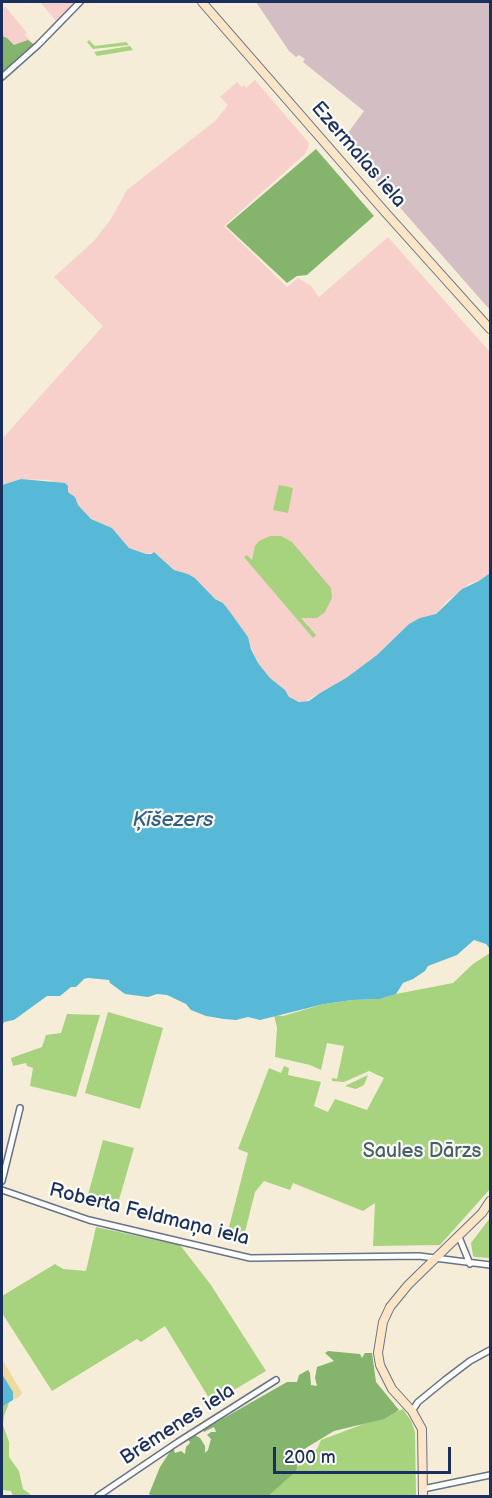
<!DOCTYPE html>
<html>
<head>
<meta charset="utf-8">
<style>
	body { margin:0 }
	#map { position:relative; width:492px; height:1498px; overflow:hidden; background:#f6edd9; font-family:"Balsamiq Sans",sans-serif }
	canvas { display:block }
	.frame { position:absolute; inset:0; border:3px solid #1b2f5e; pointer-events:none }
	.scale { position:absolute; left:273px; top:1447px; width:178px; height:27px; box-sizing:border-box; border:3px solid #1b2f5e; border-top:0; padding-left:8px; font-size:18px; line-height:21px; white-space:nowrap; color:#1b2f5e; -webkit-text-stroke:4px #fdfcf7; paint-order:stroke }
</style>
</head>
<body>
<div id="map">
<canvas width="492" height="1498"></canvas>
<div class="frame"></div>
<div class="scale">200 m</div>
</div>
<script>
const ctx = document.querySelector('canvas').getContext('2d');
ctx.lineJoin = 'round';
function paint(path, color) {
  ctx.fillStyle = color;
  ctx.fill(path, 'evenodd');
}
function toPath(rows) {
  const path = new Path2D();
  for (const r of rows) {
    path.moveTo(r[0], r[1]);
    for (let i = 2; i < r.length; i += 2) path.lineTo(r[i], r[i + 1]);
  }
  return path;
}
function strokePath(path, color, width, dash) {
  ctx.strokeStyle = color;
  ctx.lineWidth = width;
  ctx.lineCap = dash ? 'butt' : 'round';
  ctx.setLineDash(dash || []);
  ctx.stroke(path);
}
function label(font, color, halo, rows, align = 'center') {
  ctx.font = font + ' "Balsamiq Sans",sans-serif';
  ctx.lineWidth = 4.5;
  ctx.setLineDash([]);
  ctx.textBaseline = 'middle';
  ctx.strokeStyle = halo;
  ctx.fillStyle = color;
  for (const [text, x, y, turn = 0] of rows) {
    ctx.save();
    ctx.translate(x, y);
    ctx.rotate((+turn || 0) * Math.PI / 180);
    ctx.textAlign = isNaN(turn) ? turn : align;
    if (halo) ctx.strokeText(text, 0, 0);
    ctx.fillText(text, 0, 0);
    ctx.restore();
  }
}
const built = toPath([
	[40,2,77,2,57,22],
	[5,6,27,33,25,35,35,46,20,59,2,37,2,10],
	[255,80,309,143,308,148,305,154,224,226,287,287,298,278,311,286,319,297,388,237,490,352,490,573,479,581,469,584,447,601,436,614,409,624,377,655,346,678,304,702,295,701,289,697,285,690,270,678,258,663,245,633,230,612,223,603,215,599,195,578,188,574,174,570,154,552,146,554,129,548,112,528,91,519,78,505,75,497,50,480,21,479,2,485,2,439,103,326,54,277,94,241,111,219,127,190,215,121,228,105,220,97,237,82,242,87,244,85,246,88]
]);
const industrial = toPath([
	[256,2,490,2,490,310,344,144,345,137,364,111,303,62,305,59,299,55,296,57,289,51]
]);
const green = toPath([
	[89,40,95,46,126,42,129,45,93,49,87,42],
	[130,46,133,50,97,56,94,52],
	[279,485,293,488,288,513,273,510],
	[270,536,281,536,292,542,331,588,332,598,325,612,317,618,301,618,316,635,313,638,244,557,247,555,252,560,255,546,259,541],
	[490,953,490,1189,440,1245,373,1246,375,1203,363,1211,293,1183,290,1190,264,1181,255,1192,242,1244,226,1239,248,1153,238,1149,269,1068,281,1073,284,1066,289,1068,288,1075,321,1082,314,1106,328,1112,335,1099,367,1110,384,1078,369,1071,344,1082,332,1081,332,1078,337,1079,344,1046,327,1043,321,1070,310,1065,275,1057,277,1028,274,1015,283,1016,324,1004,352,1000,380,999,396,994,453,983,473,964],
	[108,1012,163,1028,140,1109,85,1093],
	[67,1014,100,1015,76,1097,30,1086,33,1068,27,1066,26,1063,13,1066,11,1058,42,1047,46,1035,61,1033],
	[368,1075,364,1085,356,1089,345,1086],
	[103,1140,134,1148,116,1210,86,1202],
	[490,1218,490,1236,489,1240,490,1243,490,1258,475,1257,473,1256,471,1243],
	[96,1227,180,1245,211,1285,266,1371,212,1403,165,1326,141,1342,137,1339,52,1391,2,1313,2,1296,55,1264,63,1269,86,1271],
	[9,1403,4,1416,3,1425,9,1442,9,1457,19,1471,23,1489,30,1494,31,1496,13,1496,11,1491,2,1490,2,1407],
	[403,1409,411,1421,415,1432,416,1496,265,1496,317,1449,321,1440]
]);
const forest = toPath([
	[2,36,7,38,14,45,28,40,36,46,2,75],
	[316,149,374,216,307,275,297,276,287,283,226,226],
	[328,1351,360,1354,362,1358,365,1353,372,1353,376,1382,399,1410,384,1419,334,1431,301,1451,296,1471,268,1496,152,1496,149,1494,160,1467,173,1447,175,1453,181,1451,185,1454,186,1447,190,1443,187,1437,193,1434,200,1438,205,1446,205,1453,208,1450,211,1439,207,1435,211,1432,216,1432,214,1427,204,1432,203,1430,287,1382,297,1382,299,1375,308,1370,310,1373,311,1385,317,1386,315,1378,317,1367,334,1361,325,1353]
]);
const sand = toPath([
	[2,1359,22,1393,19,1397,13,1400,12,1392,2,1374]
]);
const water = toPath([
	[21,479,65,483,68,486,68,492,75,497,78,505,91,519,112,528,129,548,146,554,151,554,154,552,174,570,188,574,195,578,215,599,223,603,230,612,248,637,251,649,258,663,270,678,285,690,289,697,299,702,309,701,320,693,346,678,377,655,409,624,420,618,436,614,462,589,479,581,490,573,490,949,486,944,474,940,457,955,428,966,425,971,413,979,403,983,396,994,380,999,352,1000,324,1004,260,1020,248,1017,236,1020,224,1019,206,1016,191,1010,186,1004,167,995,157,994,148,997,125,994,110,983,109,980,88,978,84,979,76,987,71,987,60,996,47,996,14,1020,4,1022,2,1027,2,485],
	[2,1374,13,1392,13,1400,2,1407]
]);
const street = toPath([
	[2,77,38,45,80,2],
	[2,1181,20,1108],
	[2,1190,89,1220,250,1258,419,1256,490,1265],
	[459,1237,470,1264],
	[412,1411,418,1402,445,1380,470,1361,490,1350],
	[423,1489,490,1475],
	[98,1496,178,1442,276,1380]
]);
const secondary = toPath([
	[202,2,385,212,490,329],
	[423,1496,422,1429,412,1411,392,1389,380,1365,378,1353,383,1322,390,1307,408,1285,482,1213,490,1201]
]);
const streetNames = [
	["Ezermalas iela",358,155,49],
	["Roberta Feldmaņa iela",149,1215,14],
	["Brēmenes iela",178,1425,-33]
];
const parkNames = [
	["Saules Dārzs",422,1152]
];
const waterNames = [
	["Ķīšezers",173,821]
];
paint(built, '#f7d0cc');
paint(industrial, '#d2bec3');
paint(green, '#a7d27e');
paint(forest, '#85b46d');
paint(sand, '#eeda9e');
paint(water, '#58b9d6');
strokePath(street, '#687289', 8);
strokePath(secondary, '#687289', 10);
strokePath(street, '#fff', 5);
strokePath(secondary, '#fde5c5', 8);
label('20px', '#1b2f5e', '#fdfcf7', streetNames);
label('20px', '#456068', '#fdfcf7', parkNames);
label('italic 21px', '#305f88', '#fdfcf7', waterNames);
</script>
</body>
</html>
